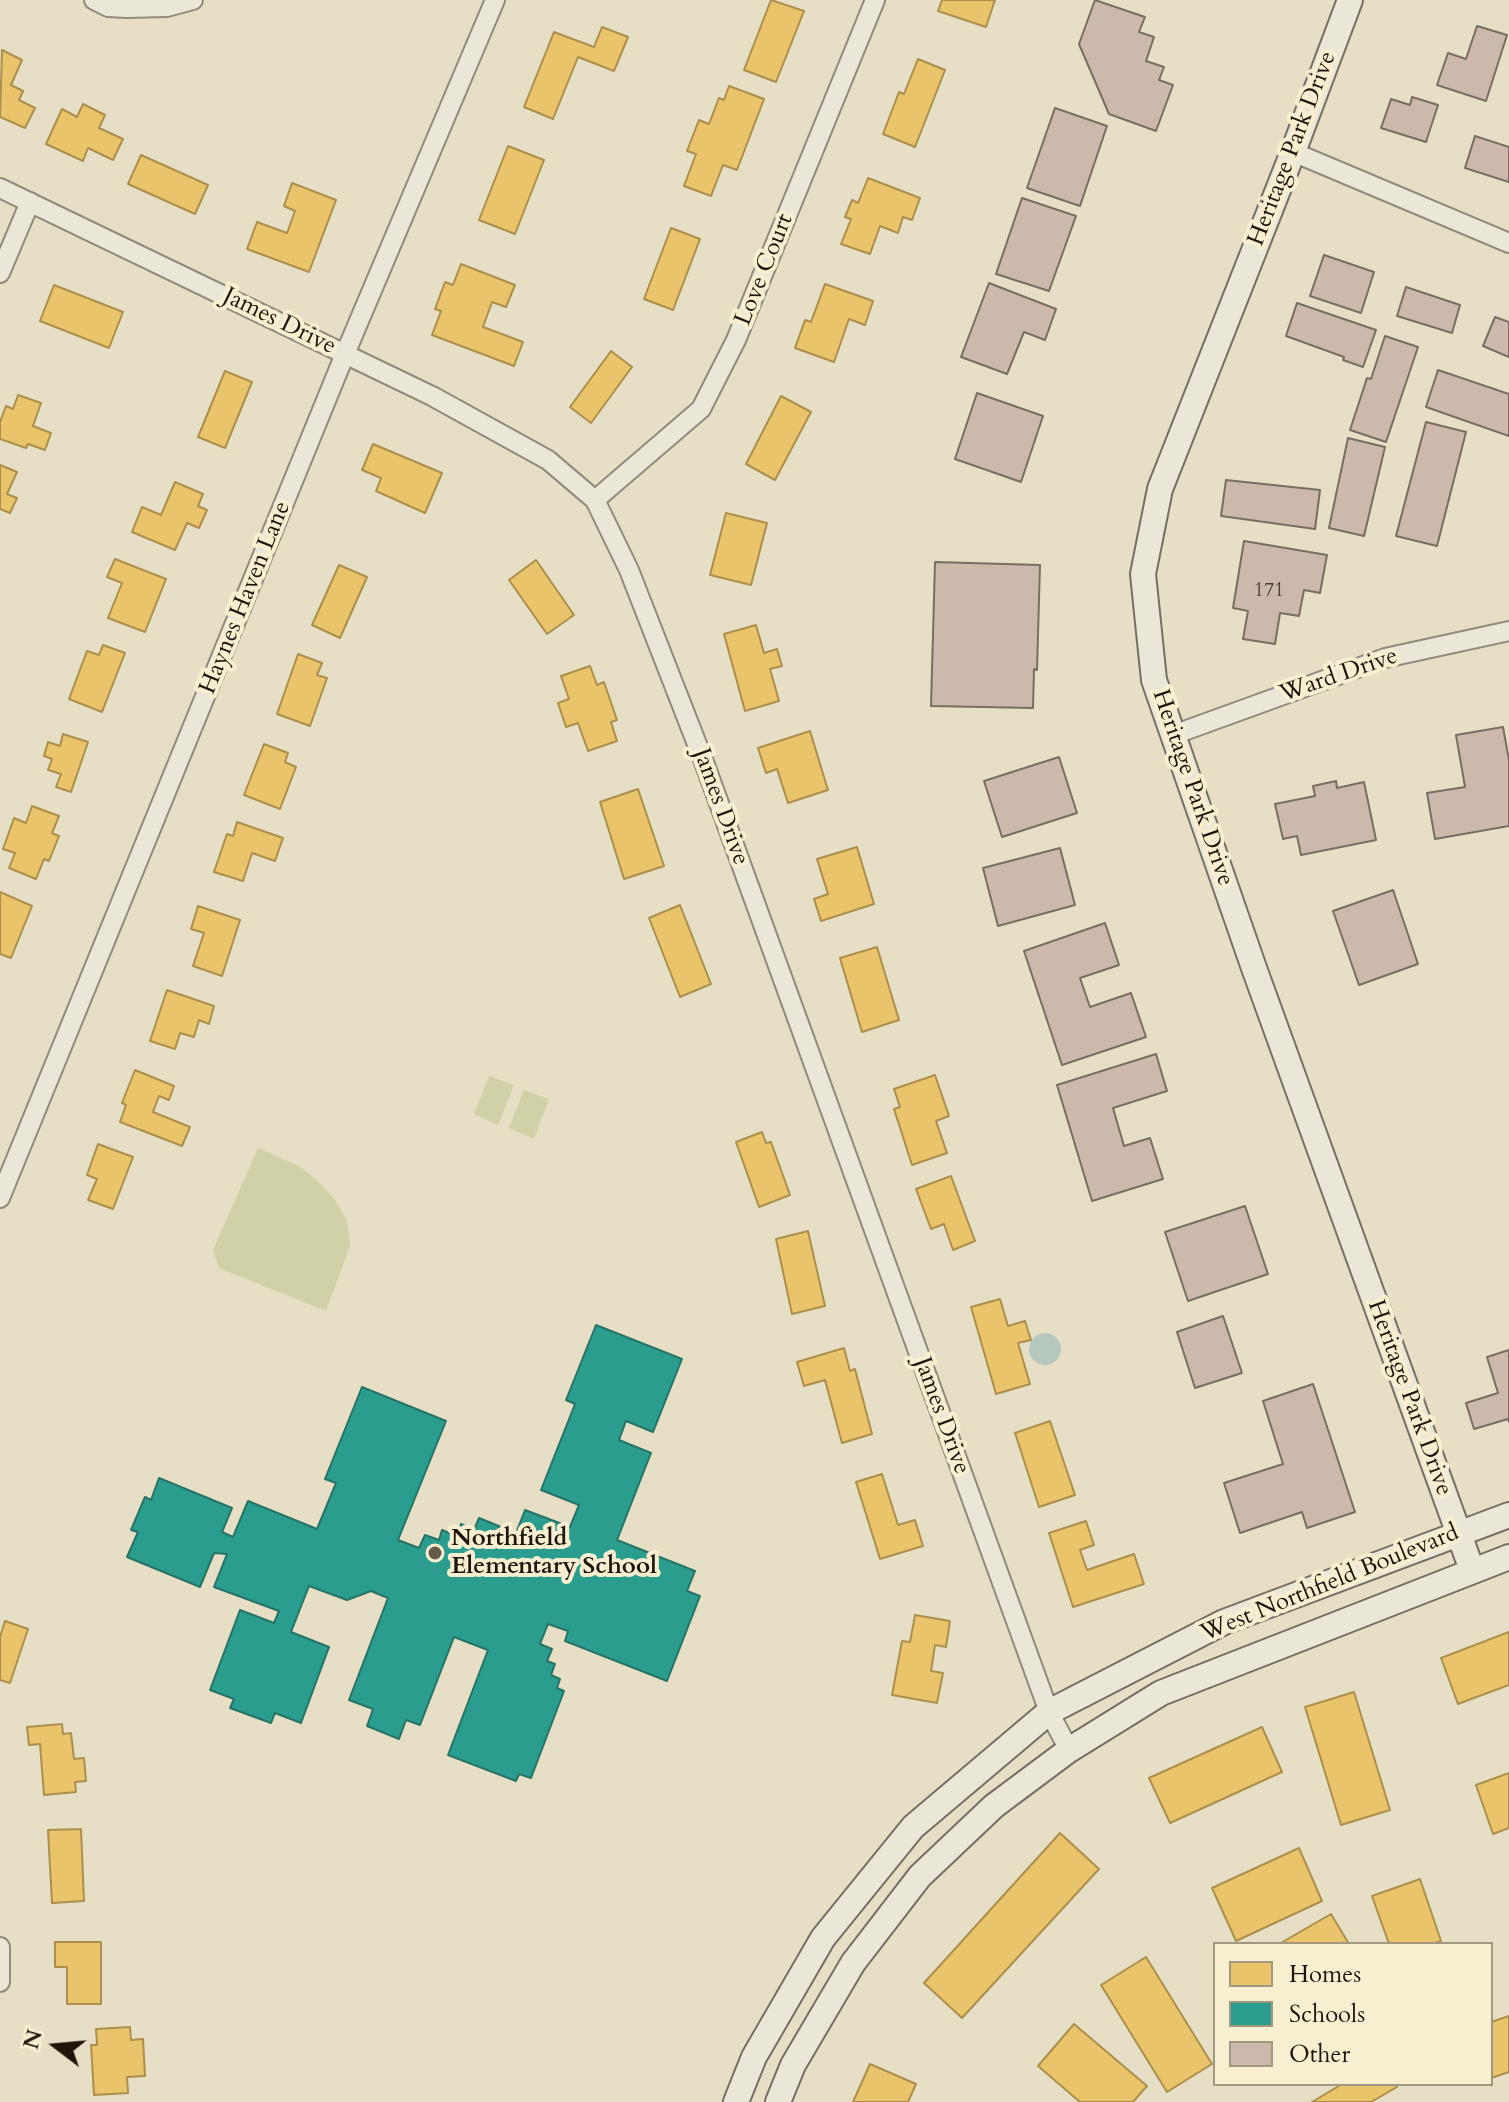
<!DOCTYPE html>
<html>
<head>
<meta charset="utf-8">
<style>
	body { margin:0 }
	#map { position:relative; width:1509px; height:2102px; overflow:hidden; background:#e7dfc5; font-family:Cardo,serif }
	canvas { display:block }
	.legend { position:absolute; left:1213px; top:1942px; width:280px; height:144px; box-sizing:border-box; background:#f8efd0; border:2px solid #a29781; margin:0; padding:10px 14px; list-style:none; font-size:24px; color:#20130a }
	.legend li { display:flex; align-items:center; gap:16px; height:40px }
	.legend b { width:40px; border:2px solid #a29781 }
	.north { position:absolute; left:16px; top:2006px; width:80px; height:80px; -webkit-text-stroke:6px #f8efd0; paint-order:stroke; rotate:286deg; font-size:22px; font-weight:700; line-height:32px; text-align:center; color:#20130a }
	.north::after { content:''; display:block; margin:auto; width:28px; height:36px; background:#20130a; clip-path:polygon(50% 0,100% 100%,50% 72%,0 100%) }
</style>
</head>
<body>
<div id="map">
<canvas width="1509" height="2102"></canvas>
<ul class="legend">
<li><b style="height:22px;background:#e9c46a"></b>Homes</li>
<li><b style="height:22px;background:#2a9d8f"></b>Schools</li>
<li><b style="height:22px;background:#ccb9ac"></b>Other</li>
</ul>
<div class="north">N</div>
</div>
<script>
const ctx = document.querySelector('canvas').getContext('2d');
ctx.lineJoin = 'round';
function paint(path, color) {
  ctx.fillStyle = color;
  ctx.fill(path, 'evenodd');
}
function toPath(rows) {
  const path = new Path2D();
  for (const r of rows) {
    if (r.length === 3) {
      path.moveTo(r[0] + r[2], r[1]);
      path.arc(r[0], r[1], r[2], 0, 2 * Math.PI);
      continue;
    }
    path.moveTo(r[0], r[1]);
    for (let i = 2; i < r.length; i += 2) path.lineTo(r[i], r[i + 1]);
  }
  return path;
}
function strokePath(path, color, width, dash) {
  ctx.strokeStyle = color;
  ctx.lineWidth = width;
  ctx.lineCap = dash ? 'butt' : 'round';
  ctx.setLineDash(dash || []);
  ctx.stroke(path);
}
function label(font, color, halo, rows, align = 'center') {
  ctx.font = font + ' Cardo,serif';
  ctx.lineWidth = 8;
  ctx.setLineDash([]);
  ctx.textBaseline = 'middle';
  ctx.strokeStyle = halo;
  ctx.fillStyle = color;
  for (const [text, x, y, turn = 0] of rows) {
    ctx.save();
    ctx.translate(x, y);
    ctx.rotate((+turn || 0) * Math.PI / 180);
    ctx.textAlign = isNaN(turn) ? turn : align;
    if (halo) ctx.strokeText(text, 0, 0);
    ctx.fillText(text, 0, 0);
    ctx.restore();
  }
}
const green = toPath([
	[489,1076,514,1085,498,1125,474,1114],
	[524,1090,549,1099,534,1139,509,1128],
	[258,1148,299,1166,317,1180,335,1200,347,1221,350,1246,326,1311,219,1268,213,1250]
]);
const water = toPath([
	[1045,1349,16]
]);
const homes = toPath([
	[771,0,804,11,776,82,744,70,771,0],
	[942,0,995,0,986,27,938,11,942,0],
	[602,27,628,37,614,71,578,57,553,119,524,107,554,32,594,47,602,27],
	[2,50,22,60,11,85,23,91,19,100,35,108,25,128,0,117,2,50],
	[918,59,945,70,915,147,883,134,899,92,904,94,918,59],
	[729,86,764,99,737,170,723,165,711,196,684,186,696,154,687,151,699,120,709,124,719,98,724,100,729,86],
	[83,104,105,115,99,128,123,139,113,160,88,148,83,161,46,144,62,109,77,117,83,104],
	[508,146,544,160,515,234,479,220,508,146],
	[141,155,208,185,195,214,128,184,141,155],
	[868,178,920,198,912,220,903,217,898,233,880,226,870,254,841,244,851,219,845,217,852,200,858,203,868,178],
	[292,183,336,200,309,272,247,249,257,222,287,233,295,211,284,206,292,183],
	[671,228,700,239,673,310,644,299,671,228],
	[461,264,515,285,506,307,492,302,483,327,523,342,514,366,432,335,441,311,435,309,445,282,453,285,461,264],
	[825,284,873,301,865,325,849,319,834,362,795,348,805,320,811,322,825,284],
	[54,285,123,312,109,348,40,321,54,285],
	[611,351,632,367,591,423,570,407,611,351],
	[225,371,252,382,225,448,198,437,225,371],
	[18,395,41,403,33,426,51,433,45,450,28,444,26,448,0,439,0,422,6,406,13,409,18,395],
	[781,396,811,412,775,480,746,464,781,396],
	[373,444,442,473,425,513,376,491,381,478,362,470,373,444],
	[0,465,17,472,7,494,17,498,10,513,0,509,0,465],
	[175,482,203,494,198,506,207,510,199,528,187,523,175,550,132,532,142,507,161,515,175,482],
	[726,513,767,523,751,585,710,575,726,513],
	[115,559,166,579,145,632,108,618,122,583,107,577,115,559],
	[536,560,574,615,547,634,509,580,536,560],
	[339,565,367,577,340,638,312,625,339,565],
	[756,625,764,653,777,649,782,666,770,669,779,701,745,711,724,634,756,625],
	[103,645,125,653,102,712,69,699,87,651,99,655,103,645],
	[298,654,322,663,317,675,327,678,310,726,277,714,298,654],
	[590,666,597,685,604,682,617,720,611,722,617,741,588,751,578,723,566,727,558,703,569,699,561,676,590,666],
	[810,731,828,790,788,803,777,769,766,773,758,748,810,731],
	[63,734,88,742,71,792,56,787,61,774,48,770,52,759,44,756,48,742,60,746,63,734],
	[264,744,288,753,285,762,296,767,280,809,244,795,264,744],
	[638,789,664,866,624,879,600,802,638,789],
	[32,806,59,816,52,833,59,836,49,861,44,859,36,879,9,868,15,853,3,849,14,818,26,823,32,806],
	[237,822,283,838,275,861,252,853,243,881,214,872,227,834,233,836,237,822],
	[857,847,874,904,821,921,814,899,828,894,817,859,857,847],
	[0,892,32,906,11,958,0,954,0,892],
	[680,905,711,984,680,997,649,918,680,905],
	[198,906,240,920,222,976,193,966,204,933,191,929,198,906],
	[877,947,899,1020,862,1032,840,958,877,947],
	[167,990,214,1006,209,1024,199,1020,194,1037,180,1033,175,1049,150,1041,167,990],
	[135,1070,174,1086,169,1100,159,1096,153,1112,190,1127,182,1146,120,1122,126,1105,122,1103,135,1070],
	[935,1075,949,1116,936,1121,947,1153,912,1165,894,1109,900,1107,894,1089,935,1075],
	[762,1132,766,1143,771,1142,790,1195,759,1207,736,1142,762,1132],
	[98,1144,133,1157,113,1209,88,1200,97,1179,87,1175,98,1144],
	[951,1176,975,1241,953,1250,944,1224,931,1229,916,1189,951,1176],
	[808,1231,825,1306,792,1314,776,1239,808,1231],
	[1000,1299,1008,1326,1025,1321,1031,1340,1018,1343,1030,1384,996,1394,971,1307,1000,1299],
	[844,1348,850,1371,855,1369,872,1434,842,1443,825,1380,804,1386,797,1362,844,1348],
	[1050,1421,1075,1495,1039,1507,1015,1433,1050,1421],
	[882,1474,898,1525,915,1520,923,1546,880,1559,856,1482,882,1474],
	[1086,1521,1094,1545,1080,1550,1087,1570,1134,1554,1144,1584,1073,1607,1049,1533,1086,1521],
	[915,1615,950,1621,946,1647,935,1645,931,1671,943,1673,937,1703,892,1695,902,1641,910,1642,915,1615],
	[5,1621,28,1629,10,1683,0,1680,0,1637,5,1621],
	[1509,1632,1509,1685,1458,1704,1441,1658,1509,1632],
	[1354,1692,1390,1810,1341,1825,1305,1707,1354,1692],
	[62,1724,63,1734,71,1733,74,1759,84,1758,86,1781,75,1782,76,1792,44,1795,40,1744,29,1745,27,1727,62,1724],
	[1262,1727,1282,1772,1170,1823,1149,1778,1262,1727],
	[1509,1773,1509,1828,1493,1834,1476,1785,1509,1773],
	[81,1829,84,1901,52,1903,48,1830,81,1829],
	[1060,1833,1099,1869,962,2018,924,1983,1060,1833],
	[1299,1848,1322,1901,1236,1941,1212,1888,1299,1848],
	[1420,1879,1441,1941,1432,1944,1389,1944,1372,1896,1420,1879],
	[1331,1914,1349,1944,1279,1944,1331,1914],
	[55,1942,101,1942,101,2004,67,2004,67,1967,55,1967,55,1942],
	[1146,1957,1212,2064,1167,2092,1101,1985,1146,1957],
	[1509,2016,1509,2072,1491,2078,1491,2022,1509,2016],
	[1074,2024,1147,2086,1133,2102,1080,2102,1038,2066,1074,2024],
	[130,2027,131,2040,143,2039,145,2076,127,2077,128,2093,94,2095,91,2045,97,2045,96,2029,130,2027],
	[870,2064,916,2084,908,2102,853,2102,870,2064],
	[1342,2084,1395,2084,1397,2087,1371,2102,1312,2102,1342,2084]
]);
const schools = toPath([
	[596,1325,682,1359,653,1432,626,1421,619,1440,651,1453,617,1540,695,1571,687,1591,700,1596,667,1681,565,1641,568,1631,548,1624,540,1644,552,1649,547,1661,555,1664,551,1675,560,1679,557,1688,564,1691,531,1778,519,1774,516,1781,448,1755,488,1650,454,1637,420,1725,406,1720,399,1739,367,1726,373,1709,349,1700,388,1598,371,1591,347,1600,309,1586,291,1632,329,1647,301,1723,275,1713,271,1723,230,1708,234,1699,210,1690,240,1610,274,1623,279,1611,214,1587,227,1554,214,1553,200,1587,127,1557,138,1532,131,1530,145,1497,151,1500,159,1478,232,1508,222,1532,233,1537,248,1501,317,1529,336,1483,325,1479,362,1387,446,1421,398,1540,419,1548,425,1535,439,1540,442,1530,457,1536,461,1524,474,1530,479,1518,516,1533,525,1510,570,1527,579,1505,541,1490,575,1404,566,1400,596,1325]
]);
const building = toPath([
	[1095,0,1145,17,1139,32,1154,37,1146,61,1164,67,1159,80,1173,85,1156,131,1109,114,1079,44,1095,0],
	[1477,26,1507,35,1486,101,1437,85,1448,53,1466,59,1477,26],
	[1412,97,1438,105,1426,142,1381,128,1391,99,1410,105,1412,97],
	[1055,108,1107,126,1080,206,1027,188,1055,108],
	[1475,136,1509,147,1509,182,1465,168,1475,136],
	[1022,198,1076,216,1049,291,996,274,1022,198],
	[1324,255,1374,272,1361,313,1310,296,1324,255],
	[989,283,1056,309,1045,340,1024,332,1007,374,961,357,989,283],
	[1406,287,1460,305,1452,333,1397,316,1406,287],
	[1297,303,1376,330,1363,367,1343,360,1344,357,1286,336,1297,303],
	[1495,317,1509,322,1509,357,1483,346,1495,317],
	[1385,336,1418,347,1386,442,1350,430,1367,378,1371,379,1385,336],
	[1438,370,1509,394,1509,436,1426,407,1438,370],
	[977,393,1043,416,1021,482,955,459,977,393],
	[1426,422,1466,432,1437,546,1396,536,1426,422],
	[1348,438,1385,447,1364,536,1329,528,1348,438],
	[1226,480,1320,490,1315,529,1221,516,1226,480],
	[1244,541,1327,555,1320,593,1304,590,1299,616,1280,613,1275,644,1243,639,1248,611,1233,608,1244,541],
	[935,562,1040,565,1037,670,1034,669,1033,708,931,706,935,562],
	[1503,727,1509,760,1509,826,1435,839,1427,793,1465,787,1456,735,1503,727],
	[1059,757,1077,813,1002,837,984,781,1059,757],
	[1336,781,1337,788,1364,782,1376,840,1301,855,1297,836,1283,839,1275,804,1315,796,1313,786,1336,781],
	[1060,848,1075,905,998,926,983,868,1060,848],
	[1393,890,1418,964,1359,985,1333,911,1393,890],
	[1105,923,1119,965,1080,978,1090,1007,1131,993,1146,1037,1062,1065,1024,951,1105,923],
	[1156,1054,1167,1091,1113,1108,1124,1146,1150,1138,1163,1179,1092,1201,1057,1085,1156,1054],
	[1245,1206,1268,1274,1188,1301,1165,1232,1245,1206],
	[1223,1316,1242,1373,1195,1388,1177,1332,1223,1316],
	[1509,1350,1509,1422,1508,1419,1474,1429,1466,1403,1498,1393,1487,1357,1509,1350],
	[1313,1384,1355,1512,1307,1528,1302,1512,1240,1533,1224,1483,1283,1464,1263,1401,1313,1384]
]);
const street = toPath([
	[94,0,108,7,127,8,167,7,193,0],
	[1293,152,1509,243],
	[0,188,432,396,548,460,595,500,629,570,704,762,1049,1712,1069,1750],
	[0,273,30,202],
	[595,500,701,409,736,340,875,0],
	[1173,735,1385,658,1509,631],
	[0,1198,345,354,495,0],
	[0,1947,0,1982]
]);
const secondary = toPath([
	[1350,0,1293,152,1160,489,1143,574,1154,680,1254,968,1472,1570],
	[736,2102,754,2057,823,1938,913,1827,1049,1712,1224,1622,1509,1515],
	[778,2102,793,2065,853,1963,920,1876,994,1806,1069,1750,1161,1693,1509,1557]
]);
const markers = [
	[435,1553,8,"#665a4b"]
];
const numberNames = [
	["171",1269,591]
];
const streetNames = [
	["Heritage Park Drive",1293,149,-69],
	["Love Court",765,270,-68],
	["James Drive",279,322,26],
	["Haynes Haven Lane",246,598,-68],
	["Ward Drive",1339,676,-19],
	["Heritage Park Drive",1192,788,71],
	["James Drive",720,807,70],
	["Heritage Park Drive",1409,1398,70],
	["James Drive",941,1416,70],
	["West Northfield Boulevard",1330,1584,-22]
];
const poiNames = [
	["Northfield",451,1539],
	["Elementary School",451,1567]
];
paint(green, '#d0d1a6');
paint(water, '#b6c7bd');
paint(homes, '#e9c46a');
strokePath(homes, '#ad8f4d', 2);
paint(schools, '#2a9d8f');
strokePath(schools, '#277467', 2);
paint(building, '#ccb9ac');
strokePath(building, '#766f62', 2);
strokePath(street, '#918b7b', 22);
strokePath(secondary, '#766f62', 28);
strokePath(street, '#eae7d9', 18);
strokePath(secondary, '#eae7d9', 24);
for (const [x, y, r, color] of markers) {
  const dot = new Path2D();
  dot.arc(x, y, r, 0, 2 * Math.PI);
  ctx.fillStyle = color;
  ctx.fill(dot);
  strokePath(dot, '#f8efd0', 3);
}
label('20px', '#4b3c32', null, numberNames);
label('24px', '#20130a', '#f8efd0', streetNames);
label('bold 24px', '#20130a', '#f8efd0', poiNames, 'left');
</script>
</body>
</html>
